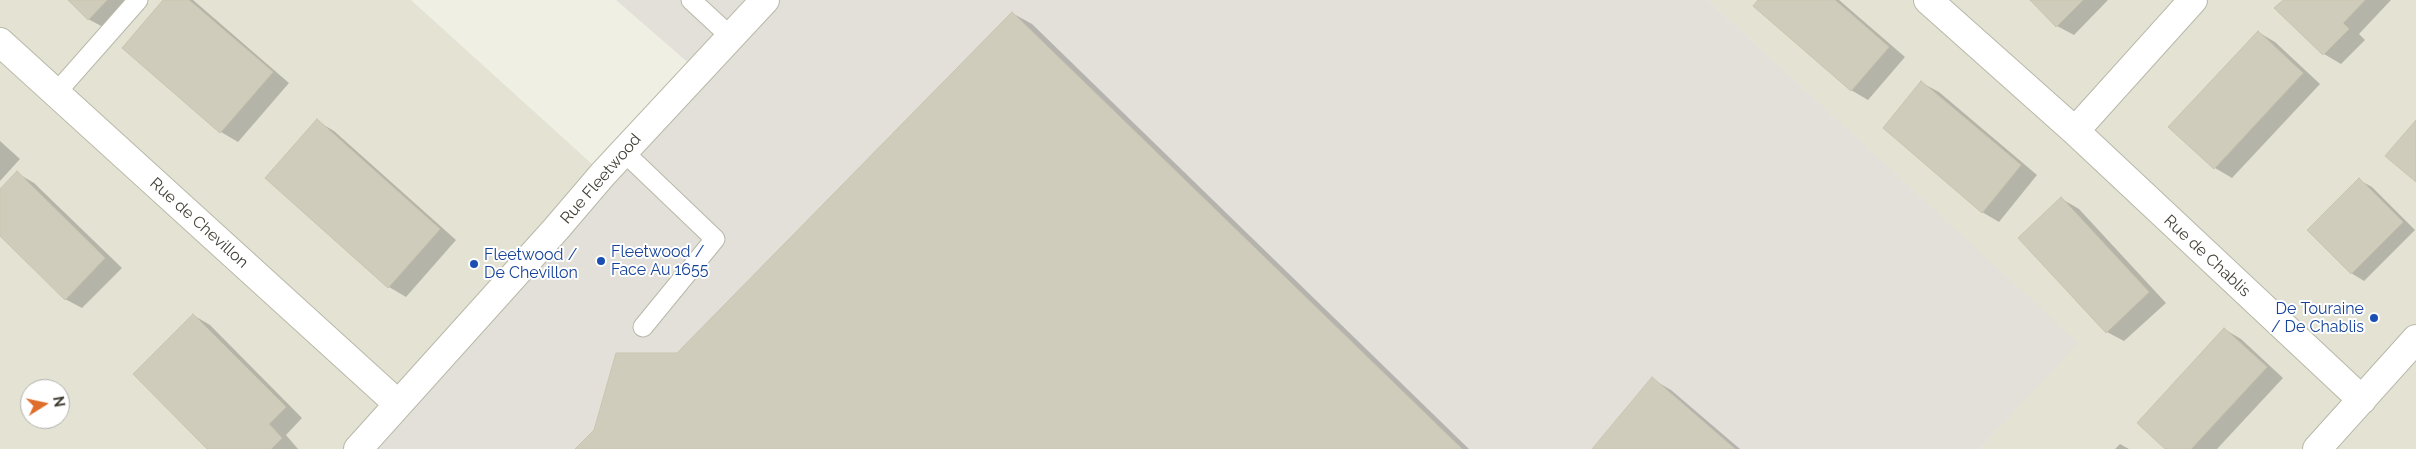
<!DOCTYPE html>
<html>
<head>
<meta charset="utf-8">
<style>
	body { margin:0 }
	#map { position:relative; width:2416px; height:449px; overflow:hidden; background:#f0efe4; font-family:Raleway,sans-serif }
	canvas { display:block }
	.north { position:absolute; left:20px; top:379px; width:50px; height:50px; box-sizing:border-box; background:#fff; border:1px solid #b3b2ae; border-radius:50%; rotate:80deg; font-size:14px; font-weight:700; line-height:20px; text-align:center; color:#413f35 }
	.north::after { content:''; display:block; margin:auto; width:18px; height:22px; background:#df6e2c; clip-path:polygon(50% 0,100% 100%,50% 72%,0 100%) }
</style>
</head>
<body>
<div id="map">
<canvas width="2416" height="449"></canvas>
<div class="north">N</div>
</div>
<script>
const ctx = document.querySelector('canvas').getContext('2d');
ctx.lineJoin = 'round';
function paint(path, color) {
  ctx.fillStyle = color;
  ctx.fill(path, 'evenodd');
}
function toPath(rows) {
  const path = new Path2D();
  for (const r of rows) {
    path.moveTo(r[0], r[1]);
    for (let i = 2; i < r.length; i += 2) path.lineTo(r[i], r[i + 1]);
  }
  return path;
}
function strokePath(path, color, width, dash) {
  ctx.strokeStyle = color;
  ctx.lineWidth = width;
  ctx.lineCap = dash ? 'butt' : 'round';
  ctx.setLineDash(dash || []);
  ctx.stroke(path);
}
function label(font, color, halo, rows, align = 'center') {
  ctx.font = font + ' Raleway,sans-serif';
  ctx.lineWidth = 4;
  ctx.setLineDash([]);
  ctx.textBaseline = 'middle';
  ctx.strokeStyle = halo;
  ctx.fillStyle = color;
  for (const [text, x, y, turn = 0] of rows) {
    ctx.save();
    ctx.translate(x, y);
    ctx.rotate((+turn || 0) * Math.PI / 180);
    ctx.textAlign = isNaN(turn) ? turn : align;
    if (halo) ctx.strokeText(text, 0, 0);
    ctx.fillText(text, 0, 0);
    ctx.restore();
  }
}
const residential = toPath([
	[0,0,411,0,603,174,358,449,0,449],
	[30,389,60,389,60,419,30,419],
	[1708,0,2416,0,2416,449,1979,449,2077,343]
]);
const industrial = toPath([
	[616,0,1708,0,2078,343,1979,449,358,449,692,66]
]);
const shadow = toPath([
	[70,0,134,0,105,28,88,19],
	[165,0,193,0,289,83,238,142,221,132,123,48],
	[1759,0,1839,0,1905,57,1868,100,1851,90],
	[2031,0,2108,0,2074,35,2057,26],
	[2284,0,2391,0,2359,34,2365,40,2341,64,2324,54,2276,8],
	[1012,13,1032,24,1469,449,577,449,677,354],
	[2258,32,2275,42,2320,84,2232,178,2215,168],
	[1922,83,1939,92,2037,175,1999,222,1982,212],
	[317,121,334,131,456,240,406,297,389,287],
	[0,141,20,159,0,181],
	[17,173,34,183,122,268,82,308,65,299,0,234,0,190],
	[2359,180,2372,187,2415,230,2364,281,2351,273],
	[2062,199,2079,209,2166,303,2124,341,2107,332],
	[193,315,210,325,302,418,286,435,298,449,209,449],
	[2224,329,2241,339,2283,378,2217,449,2167,449],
	[1652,379,1671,390,1740,449,1594,449],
	[2120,444,2129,449,2115,449]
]);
const building = toPath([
	[68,0,107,0,88,20,68,0],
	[163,0,189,0,273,72,220,133,122,48,163,0],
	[1758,0,1835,0,1889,47,1851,91,1753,6,1758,0],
	[2030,0,2083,0,2056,27,2030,0],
	[2283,0,2365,0,2343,23,2349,29,2323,55,2274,8,2283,0],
	[1012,12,1462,449,575,449,594,430,616,353,677,353,1012,12],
	[2258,31,2303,73,2214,169,2168,127,2258,31],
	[1921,81,2021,165,1982,213,1883,128,1921,81],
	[317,119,440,229,388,288,265,178,317,119],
	[2416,120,2416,182,2385,156,2416,120],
	[17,171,105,258,65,300,0,236,0,189,17,171],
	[2359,178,2403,222,2351,274,2307,230,2359,178],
	[2061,197,2149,292,2106,333,2018,238,2061,197],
	[193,314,286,407,269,424,282,438,271,449,207,449,133,374,193,314],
	[2224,328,2267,367,2191,449,2165,449,2137,423,2224,328],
	[1652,377,1735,449,1592,449,1652,377]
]);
const lane = toPath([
	[691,0,731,37],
	[56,93,138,0],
	[624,152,715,239,643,327]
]);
const street = toPath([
	[1928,0,2075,131,2362,400],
	[0,42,398,404],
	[2075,131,2193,0],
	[358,449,556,229,603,174,765,0],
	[2317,449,2416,339]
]);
const markers = [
	[601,261,5,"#1a4fb4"],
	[474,264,5,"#1a4fb4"],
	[2374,318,5,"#1a4fb4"]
];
const streetNames = [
	["Rue Fleetwood",601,179,-49],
	["Rue de Chevillon",199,223,42],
	["Rue de Chablis",2207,256,43]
];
const transitNames = [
	["Fleetwood /",611,252],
	["Face Au 1655",611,270],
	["Fleetwood /",484,255],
	["De Chevillon",484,273],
	["De Touraine",2364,309,"right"],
	["/ De Chablis",2364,327,"right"]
];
paint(residential, '#e3e2d3');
paint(industrial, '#e2e0d9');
paint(shadow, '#0003');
paint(building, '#d0ccbb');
strokePath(building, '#cac5af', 1);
strokePath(lane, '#bab8a8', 21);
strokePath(street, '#bab8a8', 30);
strokePath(lane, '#fff', 19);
strokePath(street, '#fff', 28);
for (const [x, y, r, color] of markers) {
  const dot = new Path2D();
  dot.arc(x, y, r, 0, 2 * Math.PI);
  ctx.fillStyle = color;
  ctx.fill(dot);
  strokePath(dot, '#fff', 2);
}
label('16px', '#413f35', '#fff', streetNames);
label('16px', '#164399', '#fff', transitNames, 'left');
</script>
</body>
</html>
